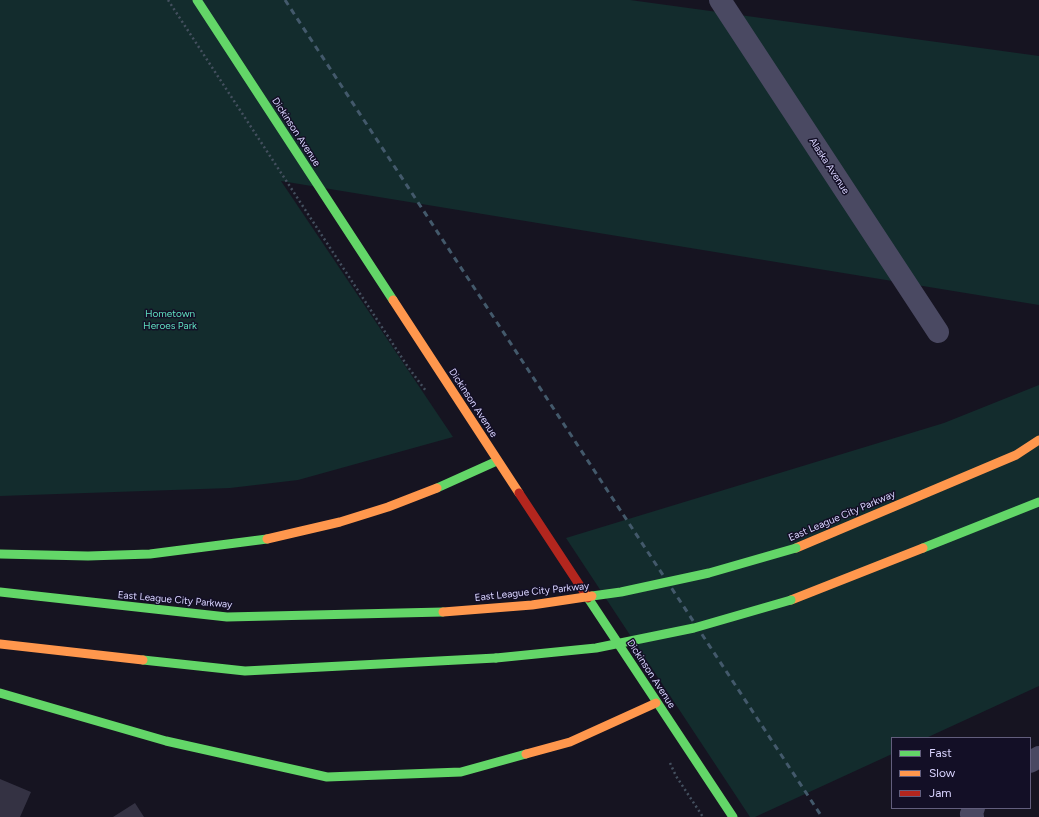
<!DOCTYPE html>
<html>
<head>
<meta charset="utf-8">
<style>
	body { margin:0 }
	#map { position:relative; width:1039px; height:817px; overflow:hidden; background:#161421; font-family:Figtree,sans-serif }
	canvas { display:block }
	.legend { position:absolute; left:891px; top:737px; width:140px; height:72px; box-sizing:border-box; background:#130f26; border:1px solid #625e7d; margin:0; padding:5px 7px; list-style:none; font-size:12px; color:#d9d4ff }
	.legend li { display:flex; align-items:center; gap:8px; height:20px }
	.legend b { width:20px; border:1px solid #625e7d }
</style>
</head>
<body>
<div id="map">
<canvas width="1039" height="817"></canvas>
<ul class="legend">
<li><b style="height:5px;background:#63d668"></b>Fast</li>
<li><b style="height:5px;background:#ff974d"></b>Slow</li>
<li><b style="height:5px;background:#b3261e"></b>Jam</li>
</ul>
</div>
<script>
const ctx = document.querySelector('canvas').getContext('2d');
ctx.lineJoin = 'round';
function paint(path, color) {
  ctx.fillStyle = color;
  ctx.fill(path, 'evenodd');
}
function toPath(rows) {
  const path = new Path2D();
  for (const r of rows) {
    path.moveTo(r[0], r[1]);
    for (let i = 2; i < r.length; i += 2) path.lineTo(r[i], r[i + 1]);
  }
  return path;
}
function strokePath(path, color, width, dash) {
  ctx.strokeStyle = color;
  ctx.lineWidth = width;
  ctx.lineCap = dash ? 'butt' : 'round';
  ctx.setLineDash(dash || []);
  ctx.stroke(path);
}
function label(font, color, halo, rows, align = 'center') {
  ctx.font = font + ' Figtree,sans-serif';
  ctx.lineWidth = 3;
  ctx.setLineDash([]);
  ctx.textBaseline = 'middle';
  ctx.strokeStyle = halo;
  ctx.fillStyle = color;
  for (const [text, x, y, turn = 0] of rows) {
    ctx.save();
    ctx.translate(x, y);
    ctx.rotate((+turn || 0) * Math.PI / 180);
    ctx.textAlign = isNaN(turn) ? turn : align;
    if (halo) ctx.strokeText(text, 0, 0);
    ctx.fillText(text, 0, 0);
    ctx.restore();
  }
}
const green = toPath([
	[0,0,630,0,1039,56,1039,305,281,181,453,437,298,480,230,488,0,496],
	[1039,385,1039,686,926,738,892,738,892,754,755,817,750,817,566,538,944,423]
]);
const building = toPath([
	[0,779,31,792,20,817,0,817],
	[135,803,144,817,113,817]
]);
const path = toPath([
	[168,0,408,367,426,391],
	[670,763,676,776,703,817]
]);
const street = toPath([
	[720,0,938,332],
	[1030,762,1039,757],
	[973,817,971,814,974,808]
]);
const fast = toPath([
	[197,0,393,300],
	[437,488,497,461],
	[923,548,1039,502],
	[0,554,88,556,150,554,267,539],
	[0,592,227,617,443,612],
	[588,598,733,817],
	[143,660,245,671,496,658],
	[0,693,166,741,327,777,461,772,526,754]
]);
const slow = toPath([
	[393,300,519,493],
	[267,539,340,522,388,507,437,488],
	[796,548,1016,455,1039,440],
	[791,600,923,548],
	[0,644,143,660],
	[526,754,570,742,656,703]
]);
const jam = toPath([
	[519,493,588,598]
]);
const rail = toPath([
	[285,0,822,817]
]);
const fastBridge = toPath([
	[592,596,621,592,709,573,796,548],
	[496,658,596,648,694,628,791,600]
]);
const slowBridge = toPath([
	[443,612,532,605,592,596]
]);
const streetNames = [
	["Dickinson Avenue",296,132,57],
	["Alaska Avenue",829,166,57],
	["Dickinson Avenue",473,403,57],
	["East League City Parkway",842,516,-23],
	["East League City Parkway",532,592,-6],
	["East League City Parkway",175,600,5],
	["Dickinson Avenue",651,674,57]
];
const parkNames = [
	["Hometown",170,314],
	["Heroes Park",170,326]
];
paint(green, '#132c2d');
paint(building, '#343243');
strokePath(path, '#44505f', 2.5, [2, 3]);
strokePath(street, '#4a4962', 22);
strokePath(fast, '#63d668', 9);
strokePath(slow, '#ff974d', 9);
strokePath(jam, '#b3261e', 9);
strokePath(rail, '#43596b', 3, [6, 5]);
strokePath(fastBridge, '#63d668', 9);
strokePath(slowBridge, '#ff974d', 9);
label('10px', '#d9d4ff', '#130f26', streetNames);
label('10px', '#5fe0c0', '#130f26', parkNames);
</script>
</body>
</html>
